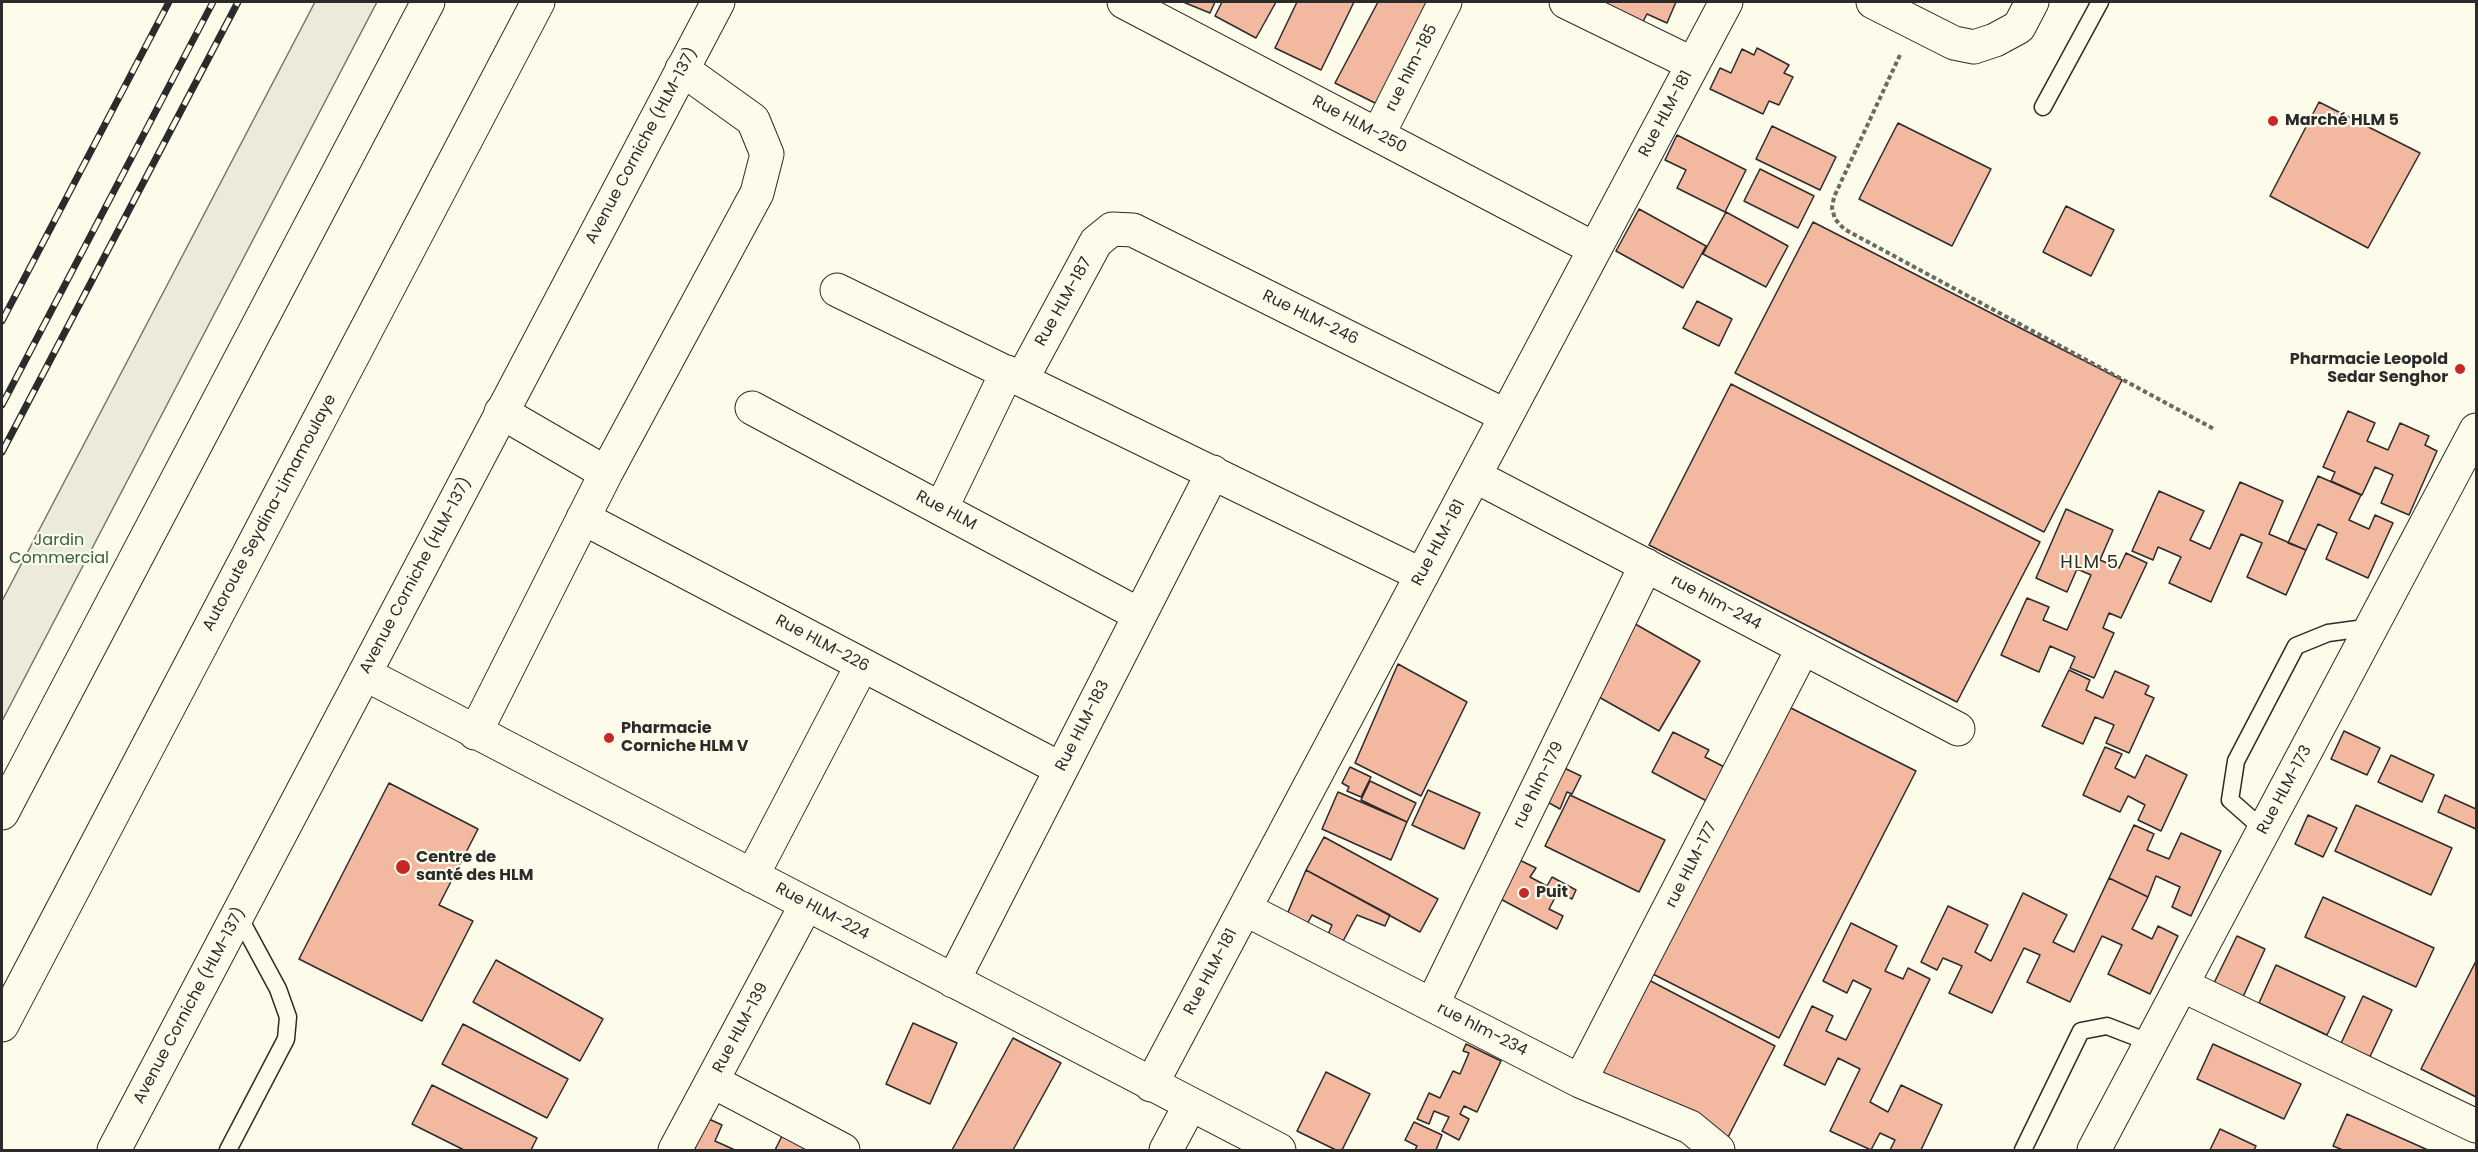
<!DOCTYPE html>
<html>
<head>
<meta charset="utf-8">
<style>
	body { margin:0 }
	#map { position:relative; width:2478px; height:1152px; overflow:hidden; background:#fdfbea; font-family:Poppins,sans-serif }
	canvas { display:block }
	.frame { position:absolute; inset:0; border:3px solid #2b2b2b; pointer-events:none }
</style>
</head>
<body>
<div id="map">
<canvas width="2478" height="1152"></canvas>
<div class="frame"></div>
</div>
<script>
const ctx = document.querySelector('canvas').getContext('2d');
ctx.lineJoin = 'round';
function paint(path, color) {
  ctx.fillStyle = color;
  ctx.fill(path, 'evenodd');
}
function toPath(rows) {
  const path = new Path2D();
  for (const r of rows) {
    path.moveTo(r[0], r[1]);
    for (let i = 2; i < r.length; i += 2) path.lineTo(r[i], r[i + 1]);
  }
  return path;
}
function strokePath(path, color, width, dash) {
  ctx.strokeStyle = color;
  ctx.lineWidth = width;
  ctx.lineCap = dash ? 'butt' : 'round';
  ctx.setLineDash(dash || []);
  ctx.stroke(path);
}
function label(font, color, halo, rows, align = 'center') {
  ctx.font = font + ' Poppins,sans-serif';
  ctx.lineWidth = 4.5;
  ctx.setLineDash([]);
  ctx.textBaseline = 'middle';
  ctx.strokeStyle = halo;
  ctx.fillStyle = color;
  for (const [text, x, y, turn = 0] of rows) {
    ctx.save();
    ctx.translate(x, y);
    ctx.rotate((+turn || 0) * Math.PI / 180);
    ctx.textAlign = isNaN(turn) ? turn : align;
    if (halo) ctx.strokeText(text, 0, 0);
    ctx.fillText(text, 0, 0);
    ctx.restore();
  }
}
const green = toPath([
	[315,2,377,2,2,721,2,601,315,2]
]);
const building = toPath([
	[1183,2,1215,2,1210,13,1183,2],
	[1222,2,1276,2,1256,38,1215,16,1222,2],
	[1297,2,1354,2,1321,70,1275,48,1297,2],
	[1378,2,1433,2,1379,105,1335,83,1378,2],
	[1595,2,1676,2,1667,23,1647,14,1638,31,1595,2],
	[1757,48,1789,65,1784,73,1793,77,1779,105,1769,101,1763,114,1710,89,1720,68,1731,73,1742,49,1754,55,1757,48],
	[2319,102,2420,153,2368,248,2270,196,2319,102],
	[1898,123,1991,169,1952,246,1859,199,1898,123],
	[1772,126,1836,157,1820,190,1756,159,1772,126],
	[1677,135,1746,170,1725,212,1677,188,1686,170,1665,160,1677,135],
	[1760,169,1814,196,1798,228,1744,201,1760,169],
	[2066,206,2114,230,2091,276,2043,252,2066,206],
	[1639,209,1706,246,1683,288,1616,251,1639,209],
	[1726,212,1788,246,1766,287,1703,254,1726,212],
	[1813,222,2122,380,2044,532,1735,373,1813,222],
	[1697,301,1732,319,1719,346,1683,328,1697,301],
	[1731,384,2040,542,1957,702,1649,545,1731,384],
	[2348,411,2375,423,2367,441,2388,450,2400,423,2429,436,2425,445,2437,451,2409,515,2381,503,2393,475,2375,467,2362,495,2331,481,2335,472,2323,467,2348,411],
	[2318,476,2361,495,2349,520,2369,529,2375,515,2393,523,2368,578,2326,559,2337,533,2318,524,2306,550,2288,543,2318,476],
	[2240,482,2283,501,2269,534,2306,550,2286,595,2247,577,2262,543,2241,534,2211,602,2169,583,2181,557,2158,547,2153,560,2132,551,2159,491,2204,511,2190,540,2210,549,2240,482],
	[2066,509,2113,530,2100,560,2119,568,2126,553,2147,563,2121,618,2109,613,2103,628,2114,633,2094,678,2070,668,2075,657,2050,646,2039,672,2001,655,2027,598,2049,607,2043,620,2067,630,2091,575,2077,569,2067,592,2036,578,2066,509],
	[1630,621,1700,661,1659,731,1590,692,1630,621],
	[1398,664,1467,702,1421,796,1355,763,1398,664],
	[2069,670,2090,680,2086,690,2103,698,2115,671,2149,686,2145,694,2154,698,2129,753,2106,743,2114,725,2095,717,2083,744,2042,726,2069,670],
	[1781,703,1916,771,1779,1038,1645,970,1781,703],
	[2344,731,2380,748,2367,775,2331,759,2344,731],
	[1673,732,1709,750,1705,757,1734,772,1716,806,1652,772,1673,732],
	[2105,747,2122,754,2115,768,2135,778,2146,755,2187,775,2161,831,2138,820,2145,805,2128,796,2120,812,2083,795,2105,747],
	[2391,755,2434,775,2422,802,2378,782,2391,755],
	[1560,766,1581,776,1572,794,1567,792,1560,809,1544,800,1560,766],
	[1350,767,1371,777,1361,797,1347,791,1349,787,1342,783,1350,767],
	[1370,781,1416,803,1407,822,1361,800,1370,781],
	[389,783,478,829,439,905,473,921,422,1021,299,959,389,783],
	[1428,790,1480,813,1464,849,1412,825,1428,790],
	[1338,792,1407,822,1391,860,1322,829,1338,792],
	[1570,795,1665,840,1639,892,1545,846,1570,795],
	[2445,795,2476,809,2476,829,2438,812,2445,795],
	[2356,805,2452,848,2431,895,2335,851,2356,805],
	[2308,815,2337,828,2323,857,2295,844,2308,815],
	[2134,825,2154,834,2147,850,2169,859,2181,833,2221,851,2191,916,2172,907,2180,887,2156,876,2148,897,2109,878,2134,825],
	[1324,837,1438,899,1420,932,1306,870,1324,837],
	[1509,855,1536,868,1530,877,1547,886,1552,877,1576,890,1572,899,1558,892,1549,909,1563,916,1557,929,1491,894,1509,855],
	[1306,870,1390,915,1385,926,1357,915,1341,945,1326,939,1332,925,1312,915,1306,926,1285,919,1306,870],
	[2109,878,2148,897,2132,929,2152,939,2158,926,2178,936,2150,994,2108,974,2122,945,2102,936,2070,1002,2027,982,2040,955,2024,948,1992,1013,1949,993,1962,966,1943,958,1937,970,1921,962,1948,906,1988,925,1975,952,1991,961,2023,893,2067,915,2053,942,2074,952,2109,878],
	[2323,897,2434,948,2416,987,2305,937,2323,897],
	[1851,923,1897,946,1885,971,1903,979,1908,968,1930,979,1870,1102,1888,1112,1901,1085,1942,1105,1921,1150,1890,1150,1895,1140,1880,1133,1871,1150,1830,1131,1860,1069,1838,1058,1825,1085,1784,1065,1812,1006,1833,1016,1826,1031,1846,1040,1871,989,1853,980,1847,993,1823,981,1851,923],
	[2237,936,2265,949,2242,999,2213,985,2237,936],
	[496,960,603,1019,580,1061,473,1002,496,960],
	[2476,961,2476,1097,2421,1069,2476,961],
	[2276,965,2345,997,2327,1035,2259,1003,2276,965],
	[1643,977,1775,1046,1724,1145,1591,1076,1643,977],
	[2363,996,2392,1010,2366,1065,2337,1052,2363,996],
	[913,1023,957,1043,930,1104,886,1084,913,1023],
	[463,1024,568,1079,547,1118,442,1064,463,1024],
	[1013,1038,1061,1063,1013,1150,952,1150,1013,1038],
	[1466,1044,1501,1061,1477,1112,1464,1106,1460,1114,1469,1119,1459,1140,1442,1131,1449,1117,1434,1111,1429,1124,1417,1119,1429,1093,1440,1098,1453,1071,1460,1074,1469,1053,1463,1051,1466,1044],
	[2213,1044,2301,1084,2284,1119,2197,1079,2213,1044],
	[1326,1072,1370,1094,1342,1150,1336,1150,1297,1131,1326,1072],
	[432,1085,537,1138,531,1150,464,1150,412,1124,432,1085],
	[2347,1114,2428,1150,2343,1150,2333,1146,2347,1114],
	[709,1119,722,1125,715,1141,735,1150,694,1150,709,1119],
	[1414,1122,1442,1135,1436,1150,1415,1150,1417,1146,1405,1140,1414,1122],
	[2220,1129,2256,1146,2254,1150,2210,1150,2220,1129],
	[784,1132,823,1150,775,1150,784,1132]
]);
const path = toPath([
	[1900,55,1834,197,1832,208,1835,219,1844,229,2214,429]
]);
const lane = toPath([
	[2043,107,2100,2],
	[2264,830,2230,800,2236,761,2296,646,2328,633,2372,627],
	[228,1150,286,1039,288,1017,278,989,238,915],
	[2023,1150,2081,1031,2107,1026,2151,1043]
]);
const street = toPath([
	[1124,2,1595,249],
	[1566,2,1693,64],
	[1873,2,1954,43,1974,47,1995,40,2019,27,2032,2],
	[1378,135,1445,2],
	[837,290,1422,575],
	[1022,379,1096,242,1112,229,1133,230,1506,416],
	[752,408,1140,615],
	[501,412,606,473],
	[1475,476,1958,729],
	[941,509,1007,372],
	[583,518,1061,769],
	[365,674,1279,1150],
	[475,733,606,473,757,193,767,154,753,120,682,69],
	[752,876,862,665],
	[1245,909,1580,1081,1690,1127,1718,1150],
	[953,981,1213,472],
	[2182,985,2476,1126],
	[1432,1005,1646,565],
	[712,1081,843,1150],
	[1580,1081,1803,648],
	[1151,1085,1726,2],
	[675,1150,806,905],
	[1166,1150,1190,1105],
	[2094,1150,2476,430]
]);
const secondary = toPath([
	[114,1150,718,2]
]);
const highway = toPath([
	[2,813,428,2],
	[2,1025,538,2]
]);
const rail = toPath([
	[2,321,169,2],
	[2,405,213,2],
	[2,452,238,2]
]);
const markers = [
	[2273,121,6,"#c62828"],
	[2460,369,6,"#c62828"],
	[609,738,6,"#c62828"],
	[403,867,8,"#c62828"],
	[1524,893,6,"#c62828"]
];
const streetNames = [
	["rue hlm-185",1412,68,-63],
	["Rue HLM-181",1666,114,-62],
	["Rue HLM-250",1359,125,28],
	["Avenue Corniche (HLM-137)",642,146,-62],
	["Rue HLM-187",1064,302,-61],
	["Rue HLM-246",1310,318,26],
	["Rue HLM",946,511,28],
	["Autoroute Seydina-Limamoulaye",270,513,-62],
	["Rue HLM-181",1439,543,-62],
	["Avenue Corniche (HLM-137)",416,576,-62],
	["rue hlm-244",1716,603,28],
	["Rue HLM-226",822,644,28],
	["Rue HLM-183",1083,726,-63],
	["rue hlm-179",1539,785,-64],
	["Rue HLM-173",2285,790,-62],
	["rue HLM-177",1692,865,-63],
	["Rue HLM-224",822,912,28],
	["Rue HLM-181",1211,972,-62],
	["Avenue Corniche (HLM-137)",190,1006,-62],
	["Rue HLM-139",741,1028,-62],
	["rue hlm-234",1482,1030,27]
];
const poiNames = [
	["Marché HLM 5",2285,121],
	["Pharmacie Leopold",2448,360,"right"],
	["Sedar Senghor",2448,378,"right"],
	["Pharmacie",621,729],
	["Corniche HLM V",621,747],
	["Centre de",416,858],
	["santé des HLM",416,876],
	["Puit",1536,893]
];
const parkNames = [
	["Jardin",59,541],
	["Commercial",59,559]
];
const neighbourhoodNames = [
	["HLM 5",2090,563]
];
paint(green, '#ecebdb');
strokePath(green, '#74746e', 1.5);
paint(building, '#f2b8a0');
strokePath(building, '#2b2b2b', 1.5);
strokePath(lane, '#2b2b2b', 19);
strokePath(street, '#2b2b2b', 35);
strokePath(secondary, '#2b2b2b', 35);
strokePath(highway, '#2b2b2b', 35);
strokePath(path, '#6a6964', 4, [4.5, 3]);
strokePath(lane, '#fdfbea', 16);
strokePath(street, '#fdfbea', 33);
strokePath(secondary, '#fdfbea', 33);
strokePath(highway, '#fdfbea', 33);
strokePath(rail, '#2b2b2b', 7);
strokePath(rail, '#fdfbea', 4.5, [14]);
for (const [x, y, r, color] of markers) {
  const dot = new Path2D();
  dot.arc(x, y, r, 0, 2 * Math.PI);
  ctx.fillStyle = color;
  ctx.fill(dot);
  strokePath(dot, '#fdfbea', 2);
}
label('16px', '#2b2b2b', '#fdfbea', streetNames);
label('bold 16px', '#2b2b2b', '#fdfbea', poiNames, 'left');
label('16px', '#34623c', '#fdfbea', parkNames);
ctx.letterSpacing = '1.5px';
label('18px', '#2b2b2b', '#fdfbea', neighbourhoodNames);
ctx.letterSpacing = '0px';
</script>
</body>
</html>
